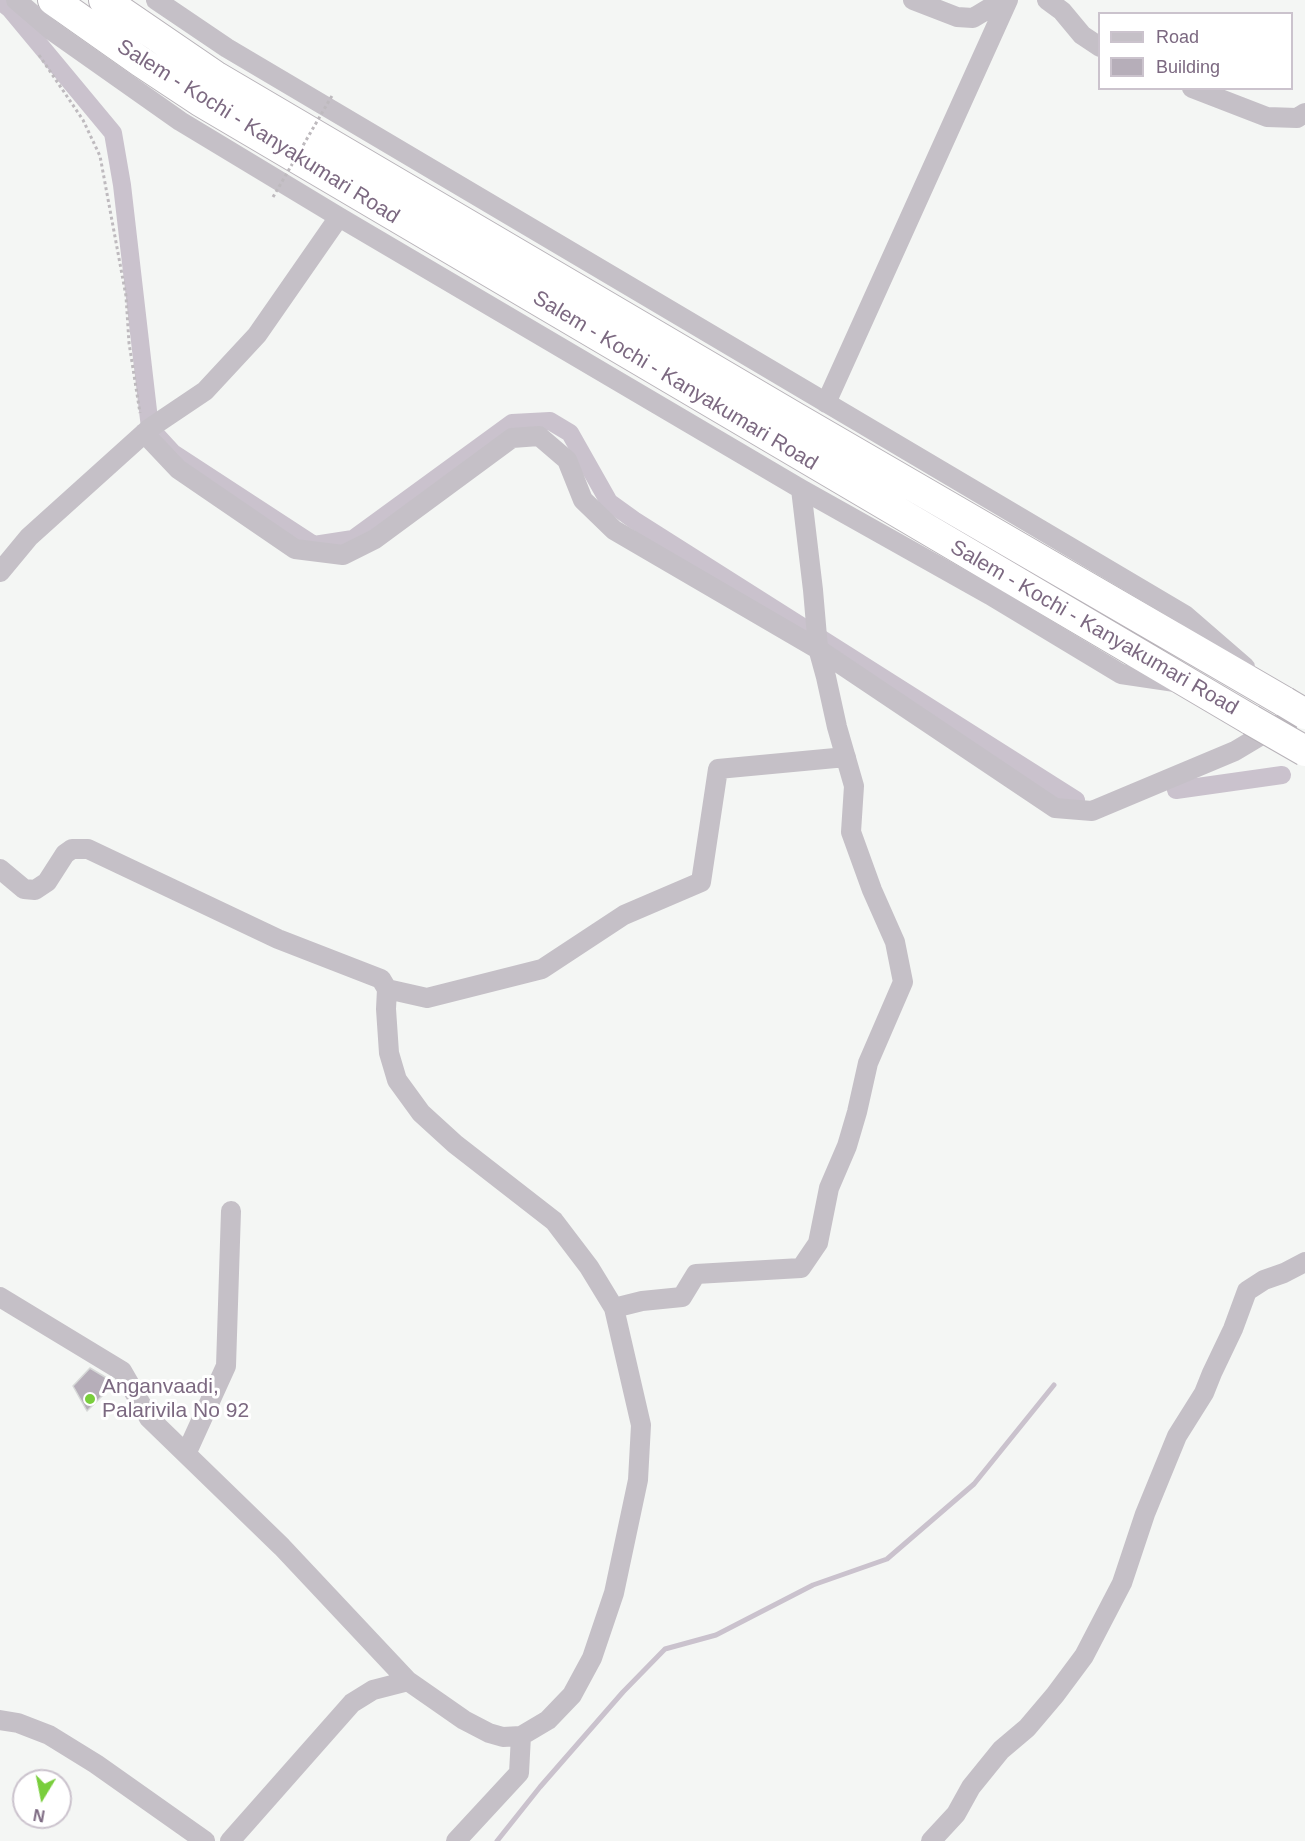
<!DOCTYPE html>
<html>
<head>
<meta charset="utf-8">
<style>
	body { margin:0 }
	#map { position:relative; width:1305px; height:1841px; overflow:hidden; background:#f4f6f4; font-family:Arial,sans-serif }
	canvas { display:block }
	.legend { position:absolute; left:1098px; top:12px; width:195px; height:78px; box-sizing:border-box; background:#fff; border:2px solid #cbc3cd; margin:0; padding:8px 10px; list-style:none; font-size:18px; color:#7c6981 }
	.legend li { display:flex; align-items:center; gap:12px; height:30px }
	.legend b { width:30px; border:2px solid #cbc3cd }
	.north { position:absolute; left:12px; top:1769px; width:60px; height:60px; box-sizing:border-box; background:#fff; border:2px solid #cbc3cd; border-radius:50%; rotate:190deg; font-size:16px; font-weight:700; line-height:24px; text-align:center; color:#7c6981 }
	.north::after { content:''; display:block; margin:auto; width:21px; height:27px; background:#79ce3c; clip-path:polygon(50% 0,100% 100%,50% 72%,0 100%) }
</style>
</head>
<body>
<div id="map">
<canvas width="1305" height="1841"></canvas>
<ul class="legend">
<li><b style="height:8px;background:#c5c0c7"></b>Road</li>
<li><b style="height:16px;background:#b6aeb9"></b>Building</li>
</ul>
<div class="north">N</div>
</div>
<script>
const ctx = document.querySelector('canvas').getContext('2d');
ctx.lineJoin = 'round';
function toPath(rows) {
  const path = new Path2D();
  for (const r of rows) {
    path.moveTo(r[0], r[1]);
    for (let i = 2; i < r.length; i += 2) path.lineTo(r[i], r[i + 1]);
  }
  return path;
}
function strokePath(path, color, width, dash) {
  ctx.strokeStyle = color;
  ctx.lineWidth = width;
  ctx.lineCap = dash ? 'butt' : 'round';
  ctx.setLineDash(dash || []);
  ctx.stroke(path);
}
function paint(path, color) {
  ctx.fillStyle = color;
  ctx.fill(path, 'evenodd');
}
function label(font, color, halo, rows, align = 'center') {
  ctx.font = font + ' Arial,sans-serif';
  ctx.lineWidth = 6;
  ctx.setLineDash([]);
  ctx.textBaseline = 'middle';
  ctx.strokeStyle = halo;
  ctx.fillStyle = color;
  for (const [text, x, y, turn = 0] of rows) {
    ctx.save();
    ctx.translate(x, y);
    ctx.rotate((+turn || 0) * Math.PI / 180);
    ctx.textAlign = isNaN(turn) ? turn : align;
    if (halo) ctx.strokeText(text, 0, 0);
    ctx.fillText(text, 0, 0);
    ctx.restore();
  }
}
const stream = toPath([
	[497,1841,540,1787,623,1692,665,1649,716,1635,813,1585,887,1559,974,1484,1054,1385]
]);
const canal = toPath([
	[0,1,10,9,113,133,122,185,150,428,173,453,314,545,353,539,512,423,550,421,570,433,609,502,634,520,1076,800],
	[1176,790,1282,775]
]);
const building = toPath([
	[90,1368,115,1383,87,1411,73,1386,90,1368]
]);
const path = toPath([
	[39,55,83,120,100,156,126,296,129,343,140,413]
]);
const minor = toPath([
	[16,0,51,30,180,121,339,217,801,489,990,595,1121,674,1175,682],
	[156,0,227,48,1185,615,1245,667],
	[913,0,957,17,973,18,1003,0],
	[1047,0,1062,11,1082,35,1100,47],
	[1192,88,1267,117,1297,118,1305,113],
	[826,403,1008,0],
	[144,433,178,469,295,549,343,555,375,539,512,438,539,436,567,460,583,500,614,530,818,649,1055,808,1092,811,1235,751,1305,709],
	[0,572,29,537,150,428,205,391,257,335,339,217],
	[0,869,24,889,35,890,47,882,65,854,72,849,88,849,278,939,381,979,387,989,386,1009,389,1053,397,1080,421,1113,455,1144,554,1221,589,1267,614,1308,641,1425,638,1480,614,1593,592,1658,572,1695,548,1720,521,1736,503,1737,489,1733,464,1720,408,1681,282,1547,149,1418,122,1371,0,1297],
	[387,989,427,998,542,969,624,915,701,882,718,769,846,757],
	[614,1308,642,1301,682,1297,696,1274,801,1268,818,1243,829,1188,847,1146,857,1112,868,1063,903,982,895,942,872,890,851,832,854,786,837,727,826,677,818,648,813,590,801,489],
	[186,1454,226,1366,231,1211],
	[0,1720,18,1723,49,1735,96,1764,205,1841],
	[230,1841,352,1703,373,1690,408,1681],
	[456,1841,519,1773,521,1736],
	[931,1841,956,1814,971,1787,1001,1750,1027,1728,1055,1695,1084,1656,1122,1583,1145,1514,1177,1436,1204,1393,1212,1373,1233,1329,1247,1291,1264,1280,1284,1273,1305,1262]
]);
const highway = toPath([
	[53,0,141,62,200,101,1251,720],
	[104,0,215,76,796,418,1285,702]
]);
const pathBridge = toPath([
	[273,197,333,94]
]);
const highwayBridge = toPath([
	[1285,702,1305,714],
	[1251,720,1305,751]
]);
const markers = [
	[90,1399,6,"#79ce3c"]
];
const streetNames = [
	["Salem - Kochi - Kanyakumari Road",258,132,32],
	["Salem - Kochi - Kanyakumari Road",675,381,31],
	["Salem - Kochi - Kanyakumari Road",1094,628,30]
];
const poiNames = [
	["Anganvaadi,",102,1387],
	["Palarivila No 92",102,1411]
];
strokePath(stream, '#cac2cd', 5);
strokePath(canal, '#cac2cd', 18);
paint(building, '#b6aeb9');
strokePath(building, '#d6d8d7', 1.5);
strokePath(highway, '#b8b3b9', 32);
strokePath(path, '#bebabe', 3, [3, 3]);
strokePath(minor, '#c5c0c7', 20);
strokePath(highway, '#fff', 30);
strokePath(highwayBridge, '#b8b3b9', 32, []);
strokePath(pathBridge, '#bebabe', 3, [3, 3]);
strokePath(highwayBridge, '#fff', 30);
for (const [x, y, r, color] of markers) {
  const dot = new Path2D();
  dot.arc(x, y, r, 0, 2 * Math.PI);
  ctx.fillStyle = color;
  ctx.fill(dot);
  strokePath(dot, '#fff', 2);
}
label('21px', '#7c6981', '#fff', streetNames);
label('21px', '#7c6981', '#fff', poiNames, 'left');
</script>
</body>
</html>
